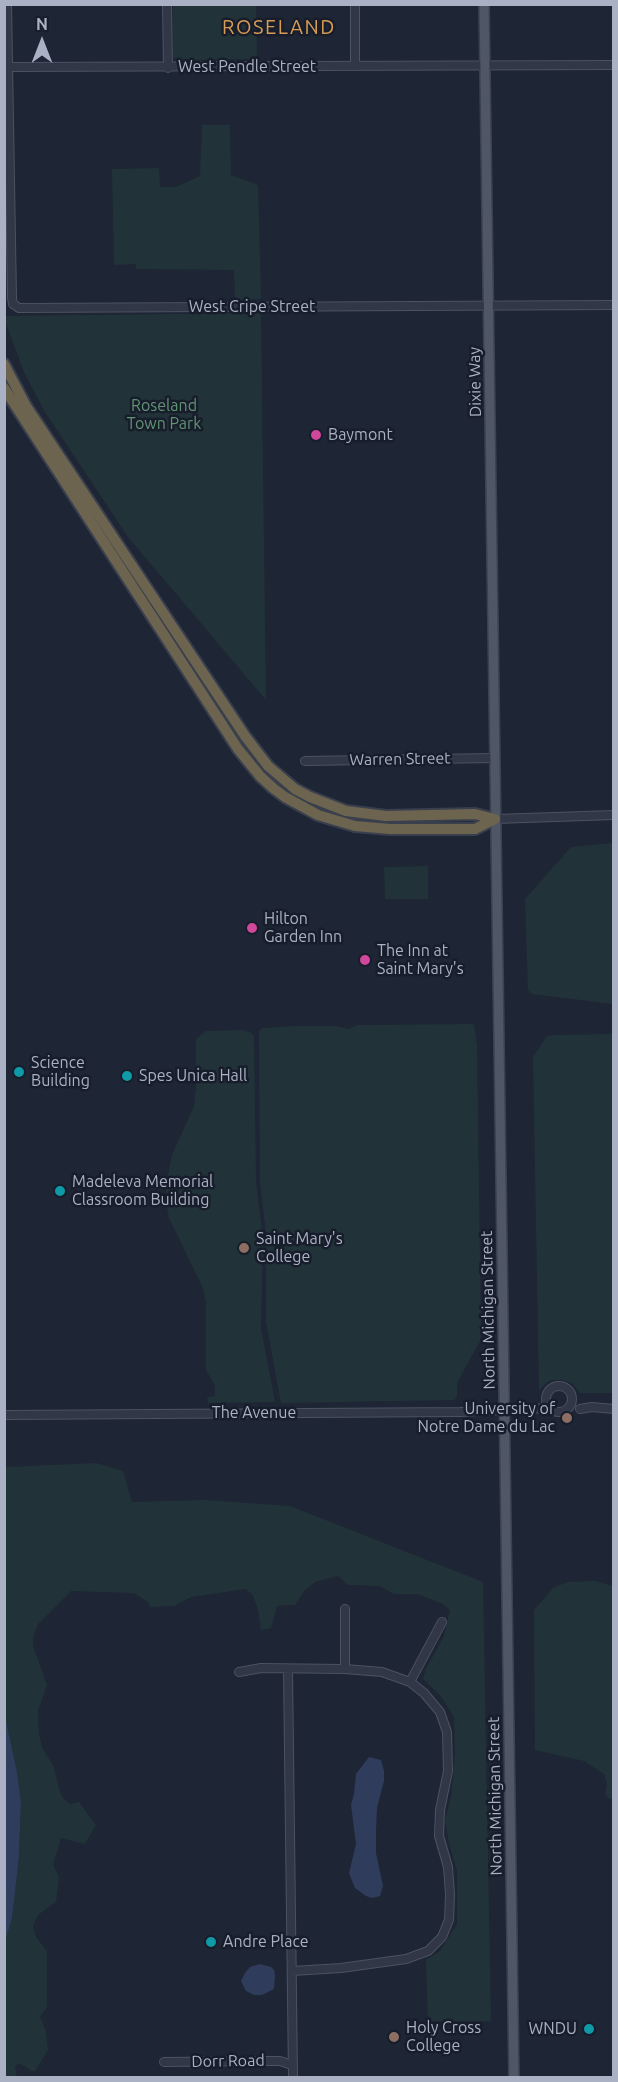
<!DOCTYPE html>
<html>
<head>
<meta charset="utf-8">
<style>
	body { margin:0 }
	#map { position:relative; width:618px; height:2082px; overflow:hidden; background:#1e2535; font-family:Ubuntu,sans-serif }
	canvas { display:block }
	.frame { position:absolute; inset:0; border:6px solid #abb1c4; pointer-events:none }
	.north { position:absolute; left:12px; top:12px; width:60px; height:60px; -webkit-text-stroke:4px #171d2a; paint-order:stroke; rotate:0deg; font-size:16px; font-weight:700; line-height:24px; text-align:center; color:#abb1c4 }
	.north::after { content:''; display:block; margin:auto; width:21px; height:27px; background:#abb1c4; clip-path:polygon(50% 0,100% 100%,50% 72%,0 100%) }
</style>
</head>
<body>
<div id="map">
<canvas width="618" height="2082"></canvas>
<div class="frame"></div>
<div class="north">N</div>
</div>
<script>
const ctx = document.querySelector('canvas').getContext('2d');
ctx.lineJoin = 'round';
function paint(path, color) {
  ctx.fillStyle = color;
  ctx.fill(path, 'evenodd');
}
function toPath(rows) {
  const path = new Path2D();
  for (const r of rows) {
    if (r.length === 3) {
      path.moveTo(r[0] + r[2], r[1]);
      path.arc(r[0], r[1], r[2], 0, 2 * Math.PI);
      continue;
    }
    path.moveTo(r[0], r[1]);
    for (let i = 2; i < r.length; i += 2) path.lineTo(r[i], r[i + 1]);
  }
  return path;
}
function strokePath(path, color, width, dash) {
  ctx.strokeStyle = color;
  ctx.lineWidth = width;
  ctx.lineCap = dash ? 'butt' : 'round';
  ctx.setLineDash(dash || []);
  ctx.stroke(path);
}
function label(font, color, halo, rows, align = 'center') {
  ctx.font = font + ' Ubuntu,sans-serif';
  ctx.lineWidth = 5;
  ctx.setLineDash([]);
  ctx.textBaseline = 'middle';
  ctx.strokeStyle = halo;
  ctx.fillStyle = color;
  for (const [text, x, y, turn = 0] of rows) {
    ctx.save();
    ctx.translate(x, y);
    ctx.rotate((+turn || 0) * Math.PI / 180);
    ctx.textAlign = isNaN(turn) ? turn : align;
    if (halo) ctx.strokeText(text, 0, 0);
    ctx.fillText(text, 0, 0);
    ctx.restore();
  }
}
const green = toPath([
	[173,5,256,5,257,59,179,60,173,57],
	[202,125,230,125,231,175,258,185,261,299,235,300,234,270,136,269,136,264,114,265,112,169,159,168,160,187,176,187,200,176],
	[261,313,266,700,128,537,45,412,24,372,4,318,5,316],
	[613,843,613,1004,532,994,528,990,525,899,571,847],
	[428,866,428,899,385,899,384,867],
	[474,1024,477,1046,481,1333,480,1341,457,1383,457,1396,454,1400,281,1403,266,1322,266,1233,260,1184,259,1032,260,1029,264,1028,294,1026,336,1026,349,1029,358,1025],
	[243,1030,251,1033,254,1036,256,1181,263,1239,261,1328,275,1402,208,1403,207,1398,215,1396,215,1386,206,1370,206,1303,203,1288,169,1218,166,1202,166,1185,172,1155,194,1106,196,1088,196,1039,206,1031],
	[613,1034,613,1393,580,1393,572,1383,563,1380,552,1380,546,1383,539,1391,533,1057,547,1036,553,1035],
	[96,1463,123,1471,132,1502,205,1500,290,1506,483,1582,491,2021,428,2021,426,1960,440,1951,457,1924,457,1871,449,1843,445,1820,451,1797,455,1754,454,1717,441,1696,423,1679,426,1669,444,1636,450,1610,443,1604,418,1594,394,1594,380,1586,348,1585,338,1576,315,1582,305,1590,295,1605,277,1606,271,1628,261,1630,258,1609,252,1594,245,1589,191,1597,174,1606,150,1607,147,1601,134,1593,71,1591,38,1624,33,1637,33,1646,47,1685,38,1711,39,1733,42,1748,53,1765,61,1795,66,1801,71,1804,79,1802,96,1825,85,1844,61,1838,53,1865,59,1877,56,1902,38,1915,33,1926,36,1937,47,1951,47,2007,40,2017,46,2031,48,2050,35,2071,32,2071,21,2064,17,2064,15,2068,17,2077,5,2078,5,1941,12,1919,19,1857,21,1801,17,1772,4,1717,5,1467],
	[596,1581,613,1586,613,1799,608,1798,605,1794,607,1784,604,1774,584,1761,535,1750,534,1610,553,1588,560,1585,568,1582]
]);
const water = toPath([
	[5,1717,17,1772,21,1801,19,1857,12,1919,5,1941],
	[369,1757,381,1760,384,1771,384,1781,377,1808,376,1831,376,1853,383,1886,380,1896,372,1898,366,1896,355,1888,349,1873,356,1844,351,1805,354,1794,356,1774],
	[260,1964,271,1967,274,1970,275,1975,274,1989,262,1995,254,1995,246,1991,241,1981,245,1973,250,1967]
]);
const minor = toPath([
	[7,4,12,298,13,304,19,308,614,305],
	[167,4,168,68],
	[355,4,355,66],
	[8,67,614,65],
	[305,761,495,758],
	[495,819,614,815],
	[559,1399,13],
	[580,1409,592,1407,614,1409],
	[4,1415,460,1412,549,1408],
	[288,1669,293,2078],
	[345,1669,345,1609],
	[239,1672,261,1668,345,1669,382,1672,410,1682,424,1693,440,1712,447,1732,448,1771,440,1810,439,1836,448,1867,450,1894,449,1920,442,1937,428,1951,406,1959,341,1968,292,1971],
	[410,1682,442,1622],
	[164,2062,265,2061,280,2061,292,2065]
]);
const major = toPath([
	[484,4,514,2078]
]);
const highway = toPath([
	[4,364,26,406,245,736,268,766,295,789,310,797,346,811,386,816,475,814,495,819],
	[4,388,238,749,260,776,273,788,285,797,318,815,355,826,390,829,475,829,495,819]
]);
const markers = [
	[316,435,6,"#d1479c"],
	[252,928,6,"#d1479c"],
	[365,960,6,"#d1479c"],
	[19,1072,6,"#0f9aa8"],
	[127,1076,6,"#0f9aa8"],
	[60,1191,6,"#0f9aa8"],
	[244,1248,6,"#8d6e63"],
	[567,1418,6,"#8d6e63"],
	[211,1942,6,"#0f9aa8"],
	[589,2029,6,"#0f9aa8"],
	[394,2037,6,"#8d6e63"]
];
const streetNames = [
	["West Pendle Street",247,67],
	["West Cripe Street",252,307],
	["Dixie Way",475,382,-91],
	["Warren Street",400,759,-1],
	["North Michigan Street",488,1310,-91],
	["The Avenue",254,1413],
	["North Michigan Street",495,1796,-91],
	["Dorr Road",228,2061,-1]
];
const parkNames = [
	["Roseland",164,406],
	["Town Park",164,424]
];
const poiNames = [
	["Baymont",328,435],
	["Hilton",264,919],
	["Garden Inn",264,937],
	["The Inn at",377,951],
	["Saint Mary's",377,969],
	["Science",31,1063],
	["Building",31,1081],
	["Spes Unica Hall",139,1076],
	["Madeleva Memorial",72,1182],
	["Classroom Building",72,1200],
	["Saint Mary's",256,1239],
	["College",256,1257],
	["University of",555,1409,"right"],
	["Notre Dame du Lac",555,1427,"right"],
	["Andre Place",223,1942],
	["Holy Cross",406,2028],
	["College",406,2046],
	["WNDU",577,2029,"right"]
];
const quarterNames = [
	["ROSELAND",279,27]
];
paint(green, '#213338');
paint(water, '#2f3c5b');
strokePath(minor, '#4c5261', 10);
strokePath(major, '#3b414f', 12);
strokePath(highway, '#393f4d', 14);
strokePath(minor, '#313746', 8);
strokePath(major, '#4f5666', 9);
strokePath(highway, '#6c644e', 10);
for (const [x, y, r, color] of markers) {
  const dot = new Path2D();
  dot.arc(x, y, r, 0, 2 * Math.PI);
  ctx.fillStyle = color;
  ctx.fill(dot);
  strokePath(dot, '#171d2a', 2);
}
label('16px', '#abb1c4', '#171d2a', streetNames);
label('16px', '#629474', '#171d2a', parkNames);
label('16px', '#abb1c4', '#171d2a', poiNames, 'left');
ctx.letterSpacing = '1.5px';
label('20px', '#d69b54', '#171d2a', quarterNames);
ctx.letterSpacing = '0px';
</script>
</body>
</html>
